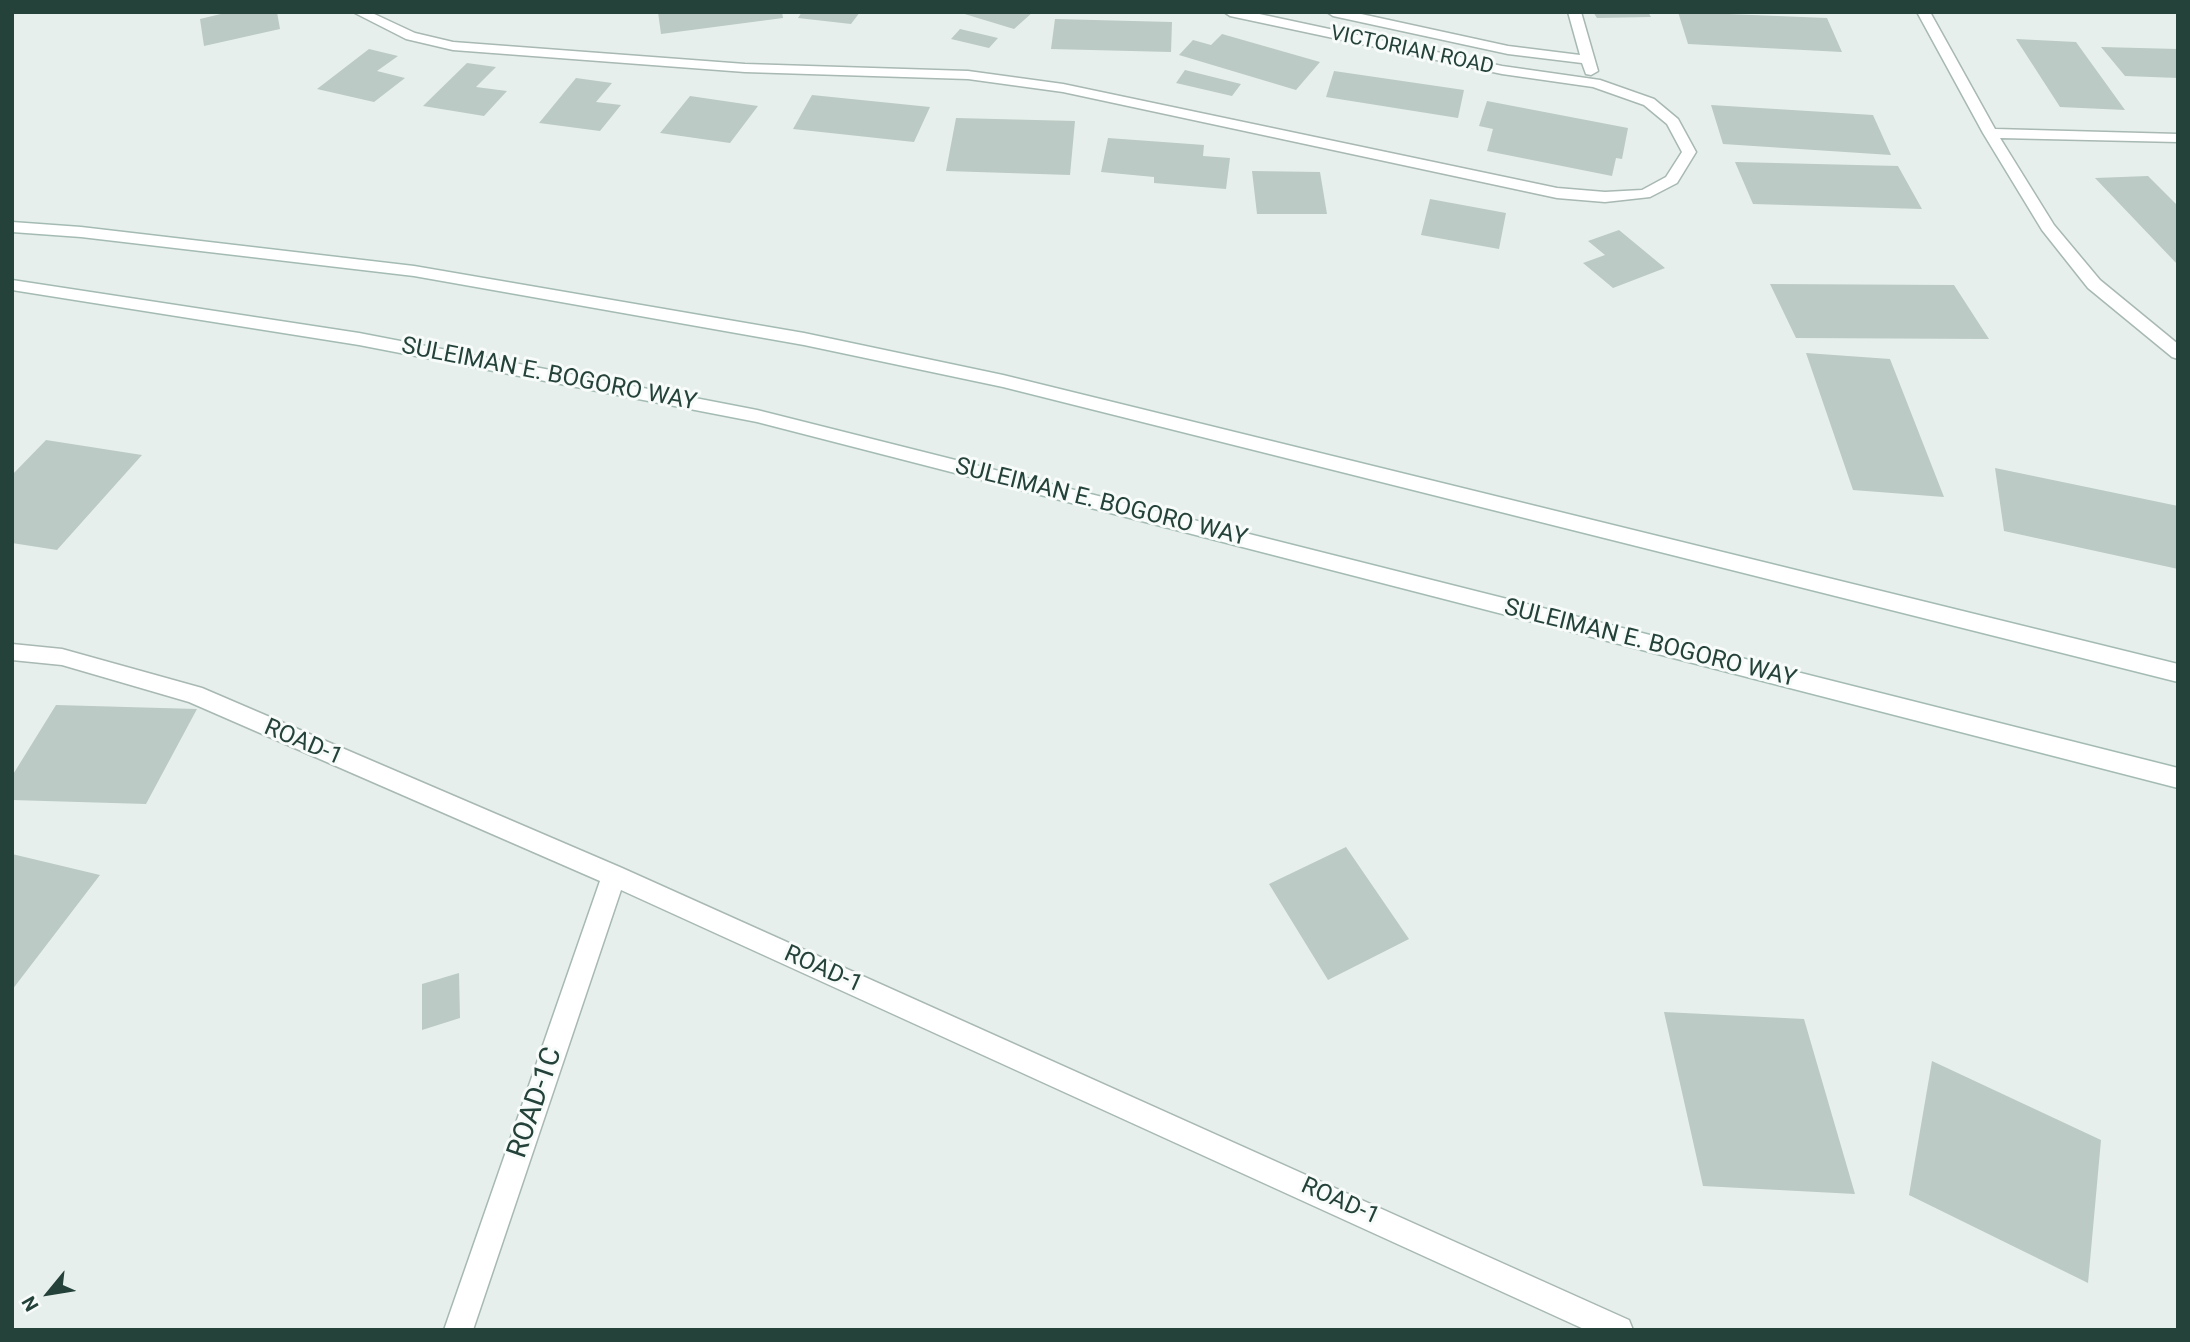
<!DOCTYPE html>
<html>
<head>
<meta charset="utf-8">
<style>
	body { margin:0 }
	#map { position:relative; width:2190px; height:1342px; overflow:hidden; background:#e6efeb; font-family:Roboto,sans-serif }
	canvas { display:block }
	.frame { position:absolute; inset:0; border:14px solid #24423a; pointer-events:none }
	.north { position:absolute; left:14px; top:1258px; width:70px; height:70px; -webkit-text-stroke:5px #f7fbf9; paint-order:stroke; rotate:240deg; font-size:19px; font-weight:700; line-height:28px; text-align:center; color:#24423a }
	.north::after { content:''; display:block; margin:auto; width:24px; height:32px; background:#24423a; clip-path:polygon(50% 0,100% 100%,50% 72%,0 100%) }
</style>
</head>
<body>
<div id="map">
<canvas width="2190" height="1342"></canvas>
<div class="frame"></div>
<div class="north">N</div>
</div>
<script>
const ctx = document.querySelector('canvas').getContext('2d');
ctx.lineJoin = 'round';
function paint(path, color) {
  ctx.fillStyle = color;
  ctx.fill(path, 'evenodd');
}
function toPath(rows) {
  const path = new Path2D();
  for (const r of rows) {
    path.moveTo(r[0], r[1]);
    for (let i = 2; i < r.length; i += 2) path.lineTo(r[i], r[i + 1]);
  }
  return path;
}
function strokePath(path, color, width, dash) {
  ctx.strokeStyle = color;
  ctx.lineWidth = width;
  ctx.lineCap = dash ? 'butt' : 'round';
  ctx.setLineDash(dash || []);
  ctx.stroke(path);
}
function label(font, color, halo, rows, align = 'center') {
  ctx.font = font + ' Roboto,sans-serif';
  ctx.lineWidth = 6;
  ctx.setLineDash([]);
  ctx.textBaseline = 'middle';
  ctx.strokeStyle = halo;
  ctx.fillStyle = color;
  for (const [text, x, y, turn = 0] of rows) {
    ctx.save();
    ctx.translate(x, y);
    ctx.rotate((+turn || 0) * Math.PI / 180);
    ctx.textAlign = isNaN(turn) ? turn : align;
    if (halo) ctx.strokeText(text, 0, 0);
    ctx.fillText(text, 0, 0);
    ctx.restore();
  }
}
const building = toPath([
	[229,12,277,12,280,29,204,46,200,19],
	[658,12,782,12,783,18,661,34],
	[802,12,860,12,851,24,798,18],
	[958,12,1033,12,1014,29],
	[1593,12,1648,12,1651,17,1597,18],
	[1678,12,1827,18,1842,52,1688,44],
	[1055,19,1172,22,1171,52,1051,49],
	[960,29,998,38,989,48,951,39],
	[1222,34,1320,62,1296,90,1179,55,1193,40,1211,45],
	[2016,39,2076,42,2125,110,2060,107],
	[2101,47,2178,49,2178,78,2125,76],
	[369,49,398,56,377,71,405,78,374,102,317,89],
	[467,63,496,67,476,87,507,91,484,116,423,106],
	[1185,70,1241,84,1232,96,1176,83],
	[1334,71,1464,90,1458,118,1326,97],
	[576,78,612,83,596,102,621,105,600,131,539,123],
	[812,95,930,107,914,142,793,129],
	[690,96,758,106,730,143,660,133],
	[1487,101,1628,128,1622,159,1616,158,1612,176,1487,151,1493,129,1479,126],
	[1711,105,1873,115,1891,155,1723,144],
	[956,118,1075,121,1070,175,946,171],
	[1108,138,1204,145,1203,156,1230,158,1226,189,1154,183,1154,177,1101,172],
	[1735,162,1898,166,1922,209,1753,204],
	[1252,171,1320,172,1327,214,1257,214],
	[2148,176,2178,206,2178,265,2095,178],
	[1430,199,1506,213,1499,249,1421,235],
	[1619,230,1665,268,1613,288,1583,263,1605,255,1588,241],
	[1770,284,1954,285,1989,339,1796,338],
	[1806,353,1890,359,1944,497,1853,490],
	[46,440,142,455,57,550,12,543,12,475],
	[1995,468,2178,506,2178,569,2004,531],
	[56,705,197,709,146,804,12,800,12,776],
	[1346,847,1409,939,1328,980,1269,884],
	[12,854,100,875,12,990],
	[459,973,460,1018,422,1030,422,984],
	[1664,1012,1804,1019,1855,1194,1703,1186],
	[1932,1061,2101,1140,2088,1283,1909,1195]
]);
const lane = toPath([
	[353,12,370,12,415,33,453,42,745,64,968,71,1063,84,1557,188,1605,192,1642,190,1666,177,1682,152,1667,124,1644,105,1593,87,1502,74,1230,16,1224,12,1250,12,1502,66,1600,80,1654,99,1678,119,1696,152,1677,183,1650,197,1605,202,1557,198,1063,92,968,79,745,72,453,50,406,39,353,12],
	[1327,12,1352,12,1508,46,1580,55,1568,12,1581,12,1598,71,1591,75,1586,74,1582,63,1508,54,1333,16,1327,12],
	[1917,12,1930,12,1995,129,2178,134,2178,142,2000,138,2054,225,2100,280,2178,344,2178,359,2172,357,2088,288,2042,230,1983,133,1917,12]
]);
const street = toPath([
	[12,644,62,649,202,688,622,868,1629,1320,1633,1330,1586,1330,621,890,473,1330,444,1330,600,881,189,702,62,665,12,660,12,644]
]);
const secondary = toPath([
	[12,222,81,227,414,266,804,333,1003,375,2178,664,2178,682,1003,387,804,345,414,276,81,237,12,232,12,222],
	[12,280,359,333,757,410,2178,768,2178,788,757,422,359,345,12,290,12,280]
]);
const farStreetnames = [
	["VICTORIAN ROAD",1412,51,12]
];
const streetNames = [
	["SULEIMAN E. BOGORO WAY",549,375,11],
	["SULEIMAN E. BOGORO WAY",1101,503,14],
	["SULEIMAN E. BOGORO WAY",1650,644,14],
	["ROAD-1",303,743,23],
	["ROAD-1",823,970,24],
	["ROAD-1",1340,1202,24]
];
const nearStreetnames = [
	["ROAD-1C",536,1103,-71]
];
paint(building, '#bbcac4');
strokePath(lane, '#a8b8b2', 3);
strokePath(street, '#a8b8b2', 3);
strokePath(secondary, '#a4bbb3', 3);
paint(lane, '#fff');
paint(street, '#fff');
paint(secondary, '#fff');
label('21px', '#24423a', '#f7fbf9', farStreetnames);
label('24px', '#24423a', '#f7fbf9', streetNames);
label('28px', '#24423a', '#f7fbf9', nearStreetnames);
</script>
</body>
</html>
